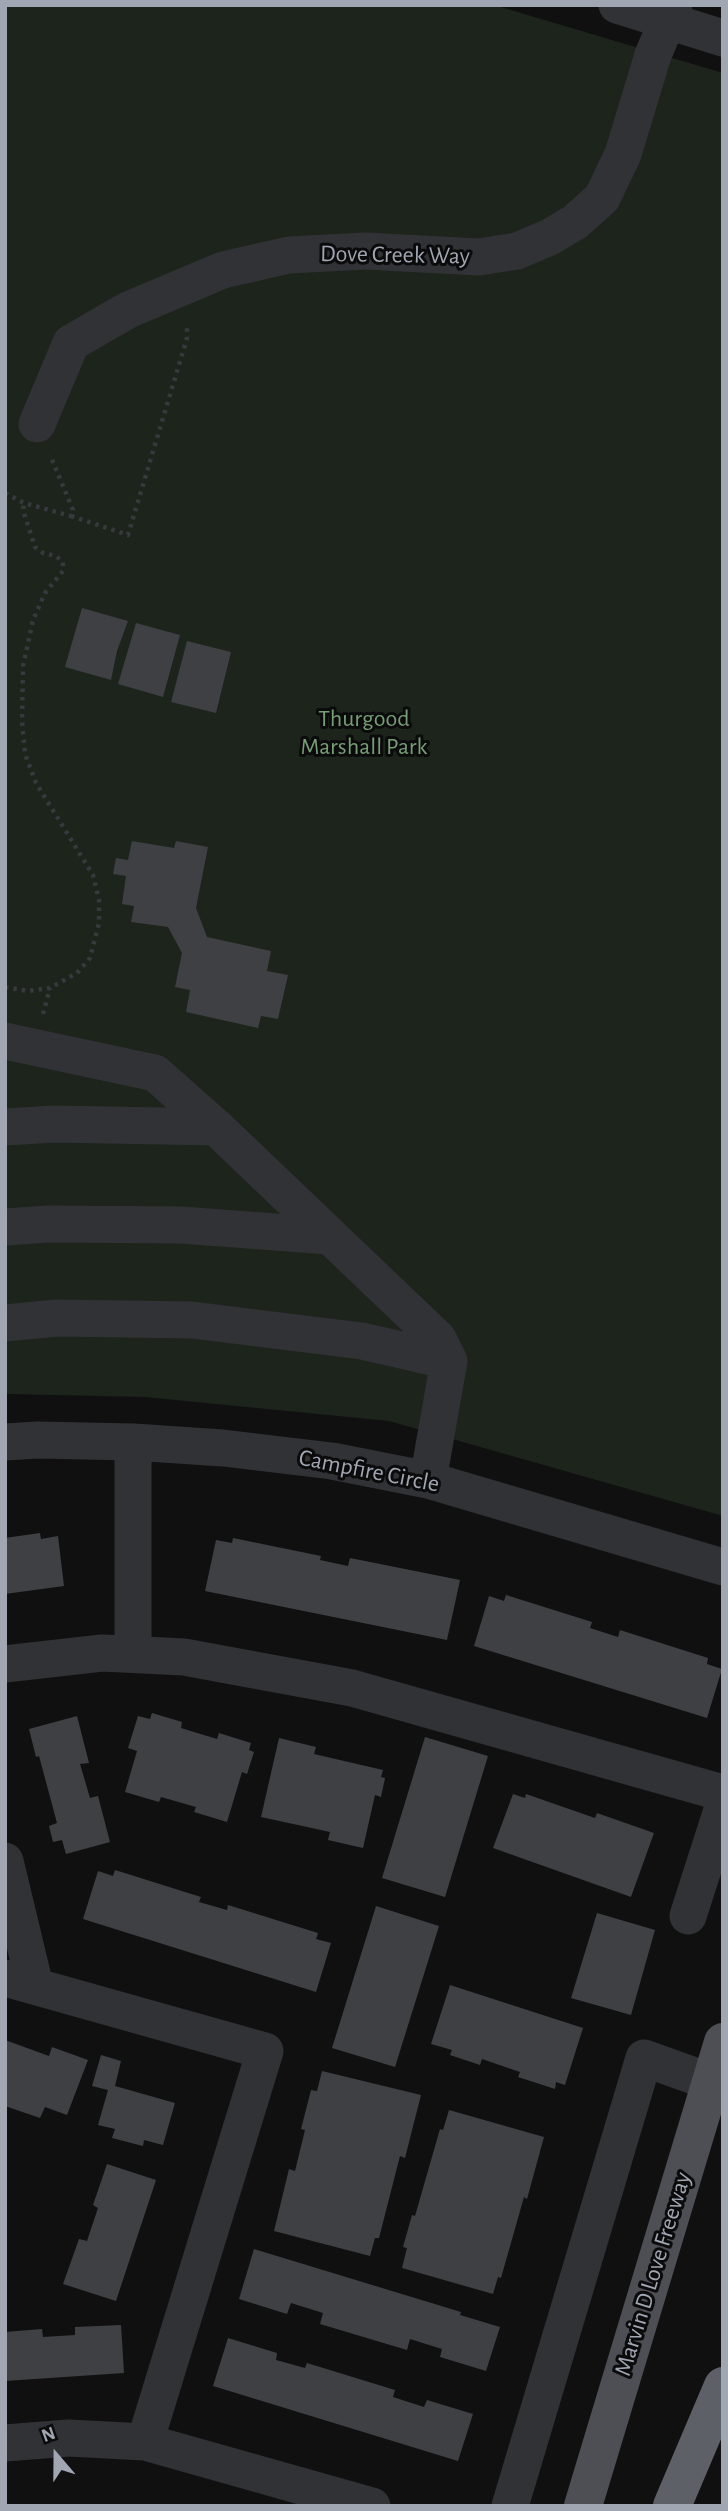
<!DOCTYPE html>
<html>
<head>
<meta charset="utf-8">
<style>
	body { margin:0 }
	#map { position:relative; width:728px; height:2511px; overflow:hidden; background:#101011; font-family:"Alegreya Sans",sans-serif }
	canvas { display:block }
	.frame { position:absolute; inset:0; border:7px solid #a0a7b2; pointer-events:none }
	.north { position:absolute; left:21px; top:2420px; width:70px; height:70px; -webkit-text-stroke:5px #0b0b0c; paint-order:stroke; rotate:340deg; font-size:19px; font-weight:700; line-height:28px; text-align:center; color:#a0a7b2 }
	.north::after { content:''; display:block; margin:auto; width:24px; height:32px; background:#a0a7b2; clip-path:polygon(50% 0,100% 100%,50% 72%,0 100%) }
</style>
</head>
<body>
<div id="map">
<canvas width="728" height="2511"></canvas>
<div class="frame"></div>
<div class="north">N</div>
</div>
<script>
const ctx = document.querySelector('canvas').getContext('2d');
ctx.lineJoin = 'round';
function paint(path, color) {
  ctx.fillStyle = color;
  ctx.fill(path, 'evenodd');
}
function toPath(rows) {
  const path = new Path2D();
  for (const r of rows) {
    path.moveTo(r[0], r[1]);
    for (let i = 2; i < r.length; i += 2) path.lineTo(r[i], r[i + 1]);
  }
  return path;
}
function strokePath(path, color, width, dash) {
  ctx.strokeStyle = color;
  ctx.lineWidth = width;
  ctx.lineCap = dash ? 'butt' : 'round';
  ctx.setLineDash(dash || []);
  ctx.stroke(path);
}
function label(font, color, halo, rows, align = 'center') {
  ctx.font = font + ' "Alegreya Sans",sans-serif';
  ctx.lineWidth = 6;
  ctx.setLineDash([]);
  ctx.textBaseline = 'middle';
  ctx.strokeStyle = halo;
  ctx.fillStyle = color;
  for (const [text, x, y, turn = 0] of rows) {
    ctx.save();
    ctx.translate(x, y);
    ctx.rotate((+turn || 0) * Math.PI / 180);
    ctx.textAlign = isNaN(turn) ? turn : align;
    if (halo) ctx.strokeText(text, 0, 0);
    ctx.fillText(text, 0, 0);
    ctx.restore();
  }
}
const green = toPath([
	[5,5,494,5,723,73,723,1516,389,1421,145,1397,5,1394]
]);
const building = toPath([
	[82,608,128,621,117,651,111,680,65,667],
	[136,623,180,635,163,697,118,684],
	[187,641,231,652,216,713,171,702],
	[132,841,174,848,176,841,208,847,196,908,207,937,271,951,267,971,288,975,278,1019,261,1016,258,1028,186,1012,190,990,175,987,182,953,168,927,131,922,134,906,122,904,126,876,113,874,116,858,128,860],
	[40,1533,41,1539,58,1536,64,1586,5,1594,5,1538],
	[233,1538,321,1556,320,1560,348,1566,350,1558,460,1580,447,1640,205,1591,216,1540,232,1543],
	[506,1595,592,1622,590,1628,618,1637,620,1630,708,1658,707,1664,722,1669,707,1718,474,1646,489,1596,504,1601],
	[152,1713,182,1722,181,1728,217,1739,219,1733,251,1743,249,1750,254,1752,247,1774,242,1772,227,1822,194,1812,196,1807,161,1797,159,1802,125,1792,137,1751,128,1748,138,1716,150,1719],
	[77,1716,89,1763,80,1764,90,1798,98,1796,110,1842,66,1854,62,1840,53,1842,49,1826,57,1823,39,1756,36,1757,29,1729],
	[425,1737,488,1756,445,1897,382,1878],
	[279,1738,316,1747,314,1754,383,1770,381,1777,385,1778,381,1797,375,1795,363,1848,328,1840,330,1832,261,1817],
	[513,1794,525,1798,526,1794,595,1818,597,1813,654,1833,631,1897,493,1848],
	[115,1870,201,1897,199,1902,227,1910,228,1905,318,1933,316,1939,331,1943,316,1992,83,1919,98,1871,113,1876],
	[376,1906,439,1926,395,2067,332,2048],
	[597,1913,655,1930,631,2015,571,1998],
	[450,1985,583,2028,565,2085,556,2082,555,2089,518,2077,520,2072,482,2059,480,2065,450,2055,452,2050,431,2044],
	[5,2040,49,2056,52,2047,88,2060,67,2115,45,2107,40,2118,5,2106],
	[101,2055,121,2061,115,2086,175,2103,163,2145,144,2140,143,2146,112,2138,115,2129,98,2125,108,2090,92,2086],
	[322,2071,421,2095,405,2158,400,2156,379,2238,375,2238,370,2256,274,2231,289,2169,295,2171,305,2130,301,2129,311,2090,317,2091],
	[449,2110,544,2137,527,2199,524,2197,501,2278,498,2277,493,2294,402,2268,407,2248,403,2247,412,2215,415,2216,440,2129,443,2130],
	[107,2164,156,2180,116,2301,63,2284,79,2239,87,2241,98,2208,93,2205],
	[254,2249,461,2312,460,2315,500,2327,486,2371,440,2357,442,2349,410,2339,407,2350,320,2324,323,2313,291,2303,287,2314,239,2299],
	[121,2325,124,2373,5,2381,5,2332,42,2329,43,2337,75,2335,75,2327],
	[228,2338,277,2353,276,2360,305,2368,307,2363,395,2390,393,2397,424,2407,427,2400,473,2414,458,2461,213,2386]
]);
const path = toPath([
	[5,493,24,503,71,516,73,510,50,455],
	[71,516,128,535,187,338,187,325],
	[5,987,28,991,50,988,77,973,90,958,99,923,99,900,93,875,36,783,25,754,22,721,23,666,33,620,45,593,63,571,63,562,56,556,43,553,35,547,23,510,24,503],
	[43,1014,50,988]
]);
const minor = toPath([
	[617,5,723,38],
	[37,424,71,343,128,310,223,270,289,255,365,251,479,257,517,251,550,237,575,222,602,198,623,154,653,55,674,5],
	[5,1041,155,1073,216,1127,438,1339,449,1361,428,1480],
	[5,1127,54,1124,216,1127],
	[5,1227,49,1224,181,1225,329,1236],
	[5,1323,57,1318,192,1320,362,1341,449,1361],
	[5,1442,38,1440,133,1442,223,1448,332,1461,428,1480,723,1567],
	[133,1653,133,1442],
	[5,1664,102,1653,184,1657,352,1688,723,1793],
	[5,1861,35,1986],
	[688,1916,723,1807],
	[5,1978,265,2051,145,2442],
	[5,2443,69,2438,145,2442,372,2506],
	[510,2506,644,2058,711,2082]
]);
const major = toPath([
	[583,2506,723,2042]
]);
const highway = toPath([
	[672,2506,723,2386]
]);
const streetNames = [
	["Dove Creek Way",395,255,1],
	["Campfire Circle",369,1471,11],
	["Marvin D Love Freeway",653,2274,-73]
];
const parkNames = [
	["Thurgood",364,719],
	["Marshall Park",364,747]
];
paint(green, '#1c241c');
paint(building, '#3e4044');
strokePath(path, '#37393d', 4.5, [3.5, 5]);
strokePath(minor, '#313236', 37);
strokePath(major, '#4d4f55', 38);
strokePath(highway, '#5d6067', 38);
label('24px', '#a0a7b2', '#0b0b0c', streetNames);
label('24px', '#779e77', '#0b0b0c', parkNames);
</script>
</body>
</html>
